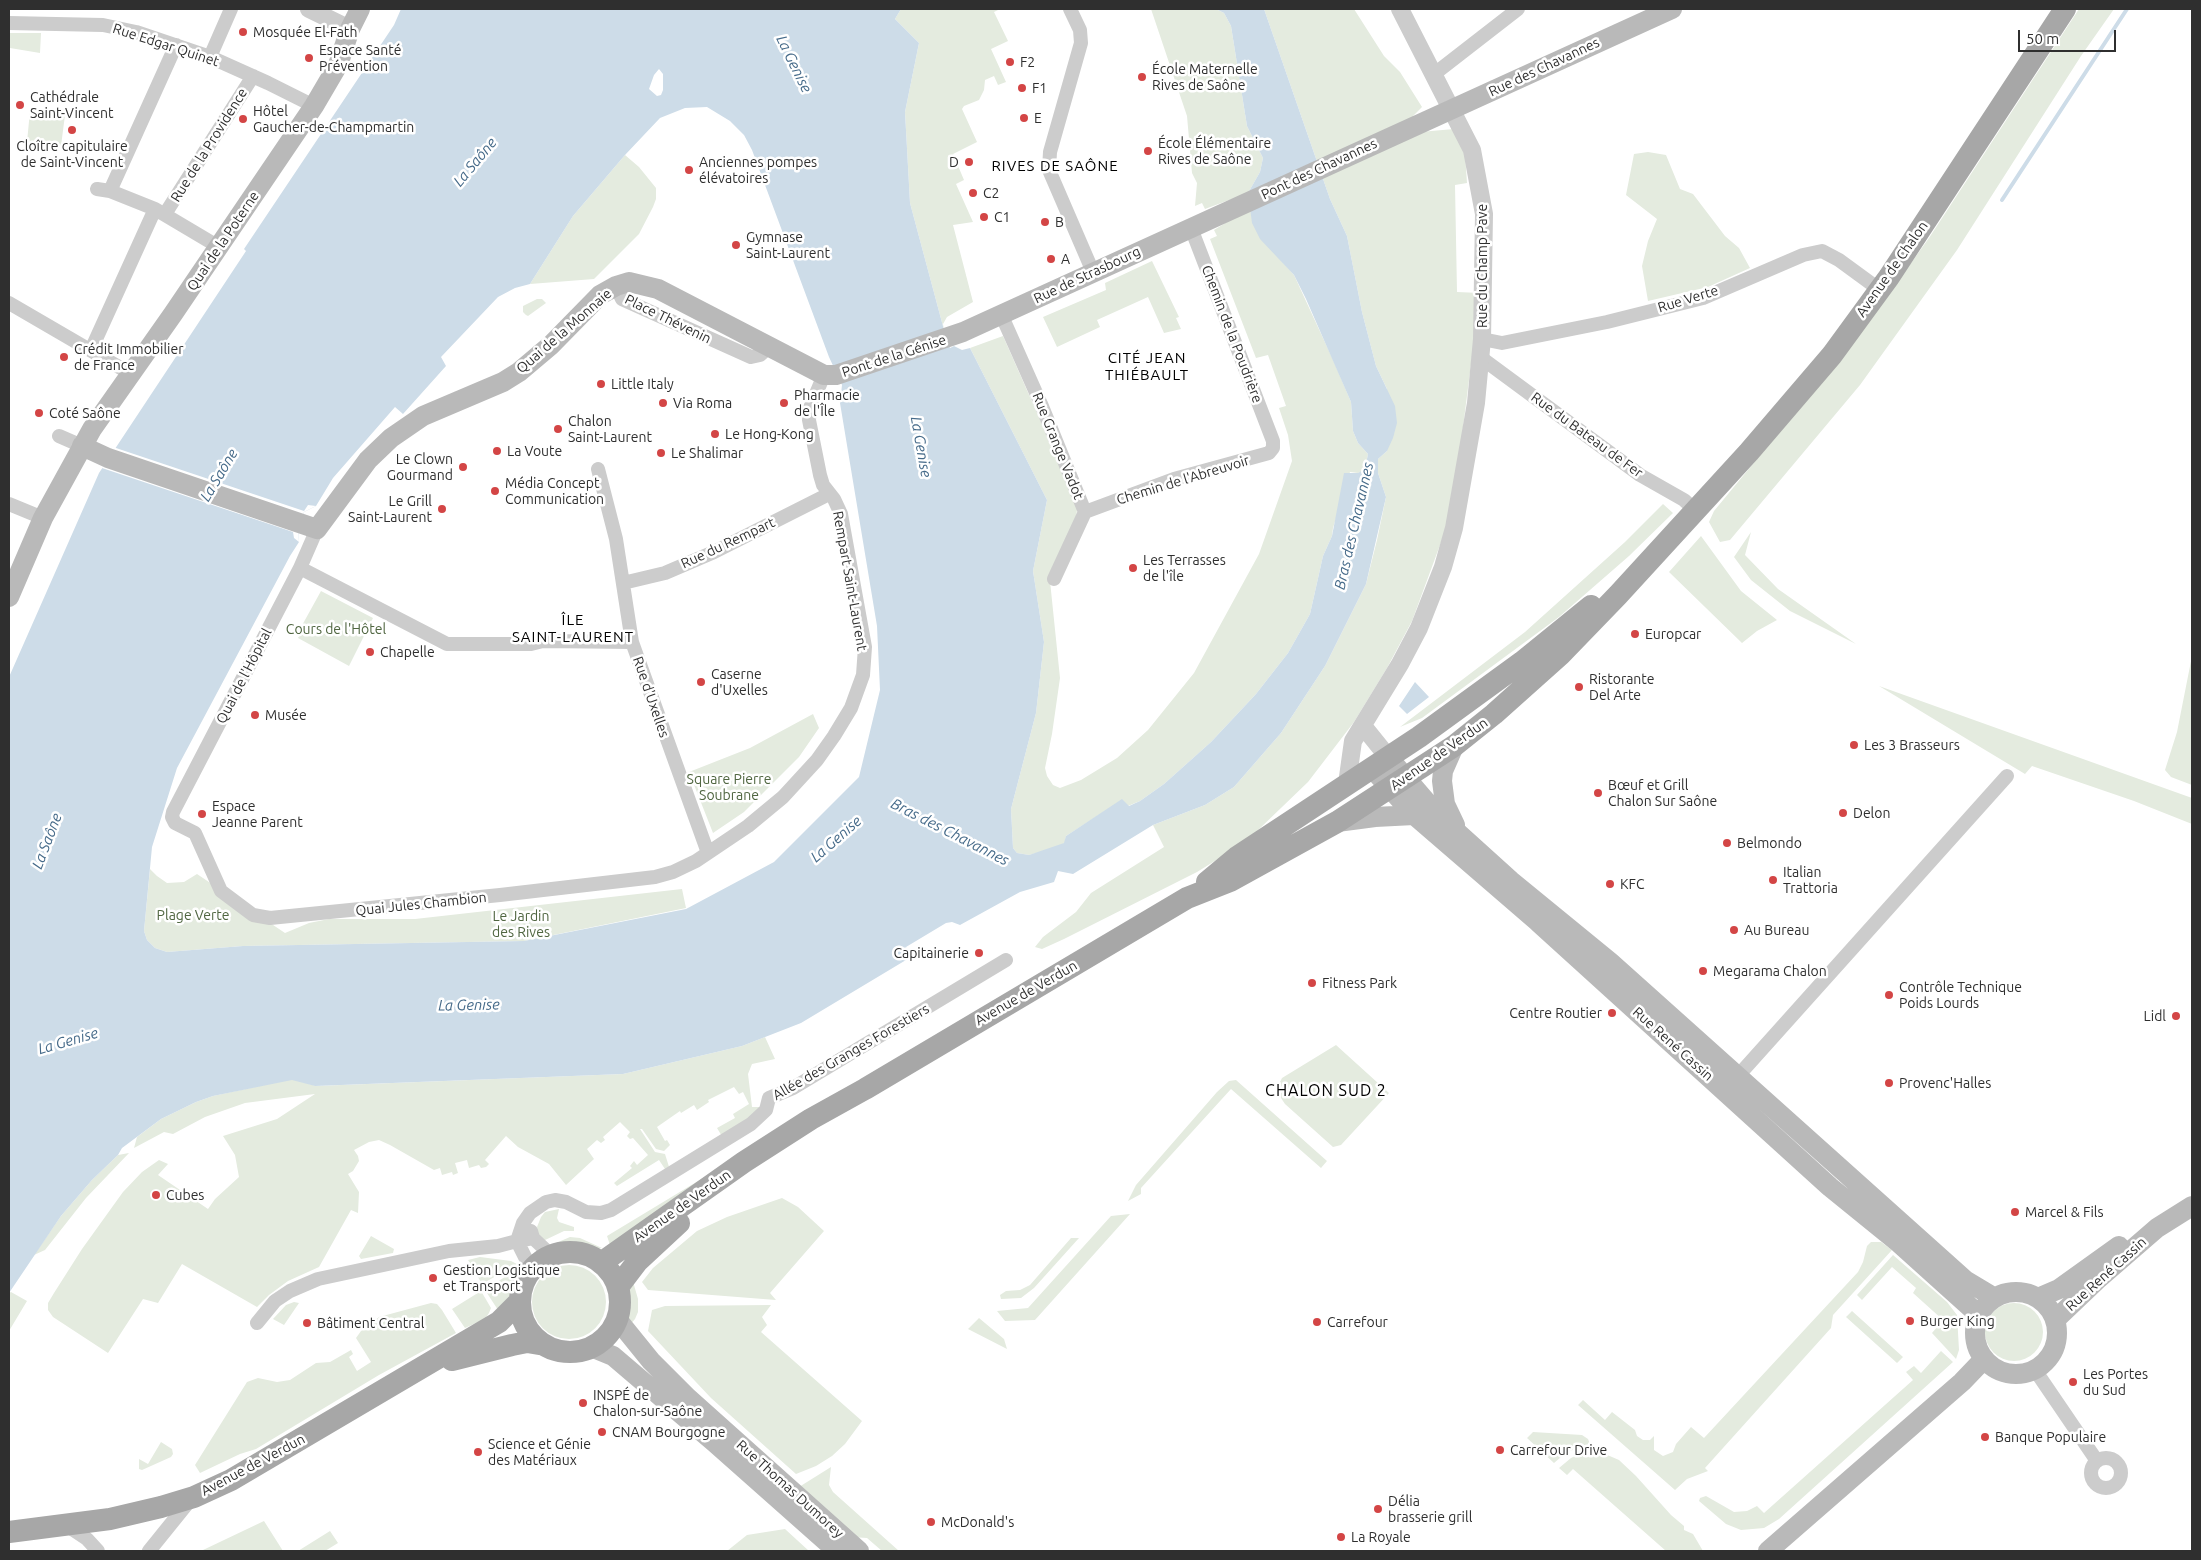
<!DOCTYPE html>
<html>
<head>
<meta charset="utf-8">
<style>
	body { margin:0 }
	#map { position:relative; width:2201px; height:1560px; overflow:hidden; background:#fff; font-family:Ubuntu,sans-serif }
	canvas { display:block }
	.frame { position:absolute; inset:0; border:10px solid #2f2f2f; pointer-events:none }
	.scale { position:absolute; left:2018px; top:30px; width:98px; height:22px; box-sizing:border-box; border:2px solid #2f2f2f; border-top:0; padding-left:6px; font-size:15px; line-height:18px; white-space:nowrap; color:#2f2f2f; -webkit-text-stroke:4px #fff; paint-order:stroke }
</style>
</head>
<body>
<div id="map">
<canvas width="2201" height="1560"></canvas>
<div class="frame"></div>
<div class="scale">50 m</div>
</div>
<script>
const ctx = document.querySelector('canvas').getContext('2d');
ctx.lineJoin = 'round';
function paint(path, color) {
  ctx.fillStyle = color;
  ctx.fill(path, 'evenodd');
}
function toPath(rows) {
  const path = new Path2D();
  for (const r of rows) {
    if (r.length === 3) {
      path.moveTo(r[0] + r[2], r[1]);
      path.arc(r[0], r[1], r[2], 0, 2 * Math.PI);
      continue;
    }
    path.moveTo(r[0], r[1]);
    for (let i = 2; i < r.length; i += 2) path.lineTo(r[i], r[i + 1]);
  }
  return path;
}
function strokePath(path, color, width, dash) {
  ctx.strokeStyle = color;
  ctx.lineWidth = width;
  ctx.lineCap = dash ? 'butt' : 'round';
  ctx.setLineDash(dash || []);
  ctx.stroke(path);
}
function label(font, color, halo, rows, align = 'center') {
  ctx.font = font + ' Ubuntu,sans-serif';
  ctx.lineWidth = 5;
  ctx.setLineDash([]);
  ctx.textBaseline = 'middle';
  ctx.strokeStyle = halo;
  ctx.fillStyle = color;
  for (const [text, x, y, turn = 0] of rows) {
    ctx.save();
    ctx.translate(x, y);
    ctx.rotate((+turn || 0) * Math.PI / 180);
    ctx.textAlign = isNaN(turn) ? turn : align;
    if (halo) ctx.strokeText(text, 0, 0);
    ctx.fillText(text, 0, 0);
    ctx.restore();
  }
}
const green = toPath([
	[901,9,1000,9,994,12,1008,41,991,49,1006,82,998,85,994,76,985,80,984,90,979,100,964,106,962,109,977,142,953,154,964,180,956,184,973,222,953,225,973,302,947,317,943,324,944,330,910,203,905,112,919,43,895,19],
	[1151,9,1216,9,1224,13,1231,26,1247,126,1263,158,1260,172,1248,193,1205,209,1202,203,1195,206,1197,183,1192,173,1187,116],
	[1264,9,1354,9,1384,56,1400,72,1422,107,1413,116,1420,132,1454,129,1465,154,1467,183,1455,185,1457,292,1480,293,1461,443,1447,526,1412,621,1387,668,1354,722,1308,782,1255,833,1231,851,1197,872,1064,939,1042,949,1035,947,1043,937,1076,912,1091,893,1164,847,1153,825,1205,805,1234,787,1281,733,1325,666,1366,584,1377,540,1386,497,1378,473,1378,459,1387,451,1387,389,1376,366,1362,312,1347,236,1330,199],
	[2079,9,2114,9,2081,56,1957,250,1860,385,1730,540,1720,542,1709,522,1714,511,1857,338,1929,238],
	[9,33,41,33,40,53,10,48,9,52],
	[30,111,65,115,61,146,27,142],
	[1648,152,1666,155,1680,189,1693,194,1725,236,1739,248,1750,268,1708,287,1648,301,1642,266,1648,241,1657,219,1626,195,1634,154],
	[625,155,639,167,656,188,656,199,653,207,639,234,594,279,530,284,573,216],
	[1250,208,1279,258,1294,275,1334,362,1351,402,1353,431,1358,443,1368,454,1365,470,1358,473,1350,472,1333,528,1332,536,1323,556,1310,614,1288,653,1256,694,1211,742,1164,784,1140,801,1128,806,1122,800,1066,836,1065,843,1058,847,1029,855,1017,853,1013,848,1011,809,1036,713,1044,642,1033,571,1047,500,970,348,1003,336,1072,492,1077,509,1076,522,1050,581,1060,678,1052,734,1045,768,1047,776,1053,785,1060,788,1081,780,1117,758,1148,730,1194,673,1259,554,1292,461,1288,435,1279,408,1286,406,1268,355,1256,358,1210,239,1217,236,1214,230],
	[1152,261,1179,317,1176,318,1181,329,1164,333,1148,297,1097,320,1100,327,1057,347,1043,317,1106,290,1105,283],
	[537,299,542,299,546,303,528,316,526,315,523,312,523,306],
	[1663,504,1673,513,1629,556,1559,617,1422,718,1400,727,1525,632,1625,542],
	[1751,532,1745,555,1778,589,1856,644,1790,611,1751,580,1734,557],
	[1701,536,1741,591,1777,620,1757,631,1742,643,1669,572],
	[321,591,373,618,349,666,298,638,302,631,300,629],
	[2192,656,2192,785,2171,777,2165,770,2177,732],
	[1879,686,2192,798,2192,824,2134,801,2032,766,2025,774],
	[813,714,819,728,799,757,744,812,713,833,689,772,750,748],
	[150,869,157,876,167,883,184,882,197,874,285,933,309,923,329,919,415,919,682,889,686,908,524,941,243,946,167,952,155,948,147,940,144,931],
	[765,1037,775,1059,752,1064,748,1074,752,1107,763,1107,723,1138,717,1128,735,1118,733,1114,749,1104,743,1092,739,1094,734,1087,708,1100,709,1102,697,1110,694,1105,681,1113,680,1111,657,1127,665,1141,667,1140,670,1145,664,1151,656,1149,642,1129,640,1129,655,1152,665,1154,670,1170,667,1172,659,1160,617,1186,614,1183,632,1168,630,1166,634,1161,637,1165,648,1155,633,1138,630,1139,627,1136,630,1132,620,1122,603,1137,605,1140,601,1143,597,1140,587,1149,594,1159,566,1185,549,1164,518,1147,506,1136,485,1160,489,1164,486,1167,481,1168,479,1165,469,1168,467,1160,455,1163,458,1173,453,1175,452,1172,442,1175,440,1168,434,1170,390,1145,379,1140,369,1142,354,1150,358,1156,359,1161,353,1171,348,1174,359,1192,358,1213,351,1210,319,1267,288,1281,269,1295,257,1307,182,1264,158,1303,143,1299,108,1353,53,1317,48,1310,48,1303,54,1293,82,1249,123,1192,142,1172,159,1160,168,1164,158,1175,208,1209,215,1199,239,1177,235,1155,223,1136,277,1119,315,1094,245,1103,205,1117,173,1134,164,1132,134,1148,137,1137,161,1119,196,1102,213,1096,292,1079,316,1086,623,1074,742,1046],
	[1336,1045,1389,1093,1341,1145,1333,1147,1285,1104,1279,1095,1279,1084,1282,1078],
	[1236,1080,1327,1161,1321,1168,1231,1089,1141,1188,1141,1194,1128,1201,1136,1185,1217,1092,1229,1081],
	[129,1153,86,1198,45,1250,34,1255,61,1216,92,1180,118,1155],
	[736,1158,610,1245,607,1236],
	[782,1198,798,1207,824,1231,770,1293,776,1300,648,1290,642,1282,653,1268,697,1231,727,1217],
	[559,1209,557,1218,559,1222,574,1227,574,1231,564,1231,543,1241,538,1234,537,1227,541,1217,545,1212],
	[1130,1214,1035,1320,1005,1321,997,1311,1028,1308,1111,1216],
	[371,1236,394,1249,393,1253,361,1259,359,1256],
	[570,1237,580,1238,602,1248,592,1250,582,1247,554,1248,549,1246],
	[1071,1238,1079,1238,1034,1288,1021,1298,1001,1299,1000,1295,1006,1291,1020,1290,1030,1285],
	[1871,1242,1881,1242,1892,1250,1833,1315,1831,1328,1705,1468,1708,1471,1687,1479,1675,1490,1578,1405,1583,1400,1605,1420,1612,1412,1635,1430,1637,1436,1643,1440,1650,1440,1654,1436,1654,1450,1663,1456,1673,1452,1676,1444,1691,1427,1704,1438,1858,1272,1863,1262,1867,1246],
	[1893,1255,1947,1302,1957,1315,1959,1350,1956,1359,1932,1333,1943,1320,1913,1293,1916,1288,1892,1267,1862,1300,1857,1295],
	[480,1257,511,1261,517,1264,482,1284,468,1260],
	[569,1302,37],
	[520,1267,521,1269,509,1298,498,1310,485,1290],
	[630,1280,634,1285,638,1299,638,1312,635,1319,629,1326,625,1303],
	[481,1291,491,1308,489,1313,485,1319,465,1328,452,1309],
	[11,1292,27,1301,9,1331,9,1293],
	[294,1302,299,1303,284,1325,273,1319,286,1305],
	[2014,1332,29],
	[431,1303,437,1304,442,1310,456,1333,379,1375,256,1449,240,1454,200,1473,195,1465,247,1382,258,1378,277,1382,290,1380,316,1363,330,1362,351,1350,353,1354,349,1357,357,1371,371,1362,356,1338,361,1331,379,1317],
	[771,1305,762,1317,767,1325,761,1332,862,1421,845,1444,832,1456,816,1466,796,1474,711,1398,648,1331,652,1310,665,1306],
	[1852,1311,1903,1357,1897,1363,1846,1317],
	[979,1318,1004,1339,1007,1349,968,1329],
	[1941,1351,1953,1362,1779,1519,1764,1528,1741,1530,1726,1524,1699,1501,1700,1498,1706,1496,1734,1512,1747,1511,1757,1506,1764,1513,1913,1380,1906,1372,1914,1366,1921,1373],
	[1533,1432,1582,1435,1588,1439,1590,1444,1567,1452,1554,1463,1527,1438],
	[161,1442,172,1449,173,1454,171,1457,142,1470,139,1469,139,1459,148,1464],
	[1598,1451,1619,1460,1636,1476,1671,1515,1684,1526,1684,1530,1693,1534,1703,1551,1666,1551,1573,1469,1567,1475,1559,1468,1571,1458,1581,1453],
	[831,1467,829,1485,833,1492,899,1551,882,1551,867,1538,851,1537,799,1487],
	[264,1521,283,1551,202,1551,203,1550],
	[785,1529,809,1551,727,1551,747,1535],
	[330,1531,338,1543,325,1551,298,1551]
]);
const water = toPath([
	[401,9,901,9,895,19,919,43,905,112,910,203,944,330,950,348,954,346,962,350,970,348,1047,500,1033,571,1044,642,1036,713,1011,809,1013,848,1017,853,1029,855,1064,843,1066,836,1122,799,1129,806,1140,801,1164,784,1211,742,1256,694,1288,653,1310,614,1323,556,1332,536,1344,473,1358,473,1365,469,1368,454,1358,443,1353,431,1351,402,1306,299,1294,275,1260,239,1252,223,1248,193,1260,172,1263,158,1247,126,1231,26,1224,13,1216,9,1264,9,1330,199,1347,236,1362,312,1376,366,1395,406,1397,423,1393,438,1387,451,1378,459,1378,473,1386,497,1366,584,1325,666,1281,733,1234,787,1205,805,1153,825,1073,874,1058,871,1054,882,1020,892,960,925,952,922,946,923,906,947,911,957,801,1023,742,1046,623,1074,315,1086,292,1080,213,1096,196,1102,161,1119,122,1148,118,1155,92,1180,61,1216,9,1293,9,677,99,473,246,251,244,249,394,25],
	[659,69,663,74,663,90,661,95,657,96,649,89,654,75],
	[707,107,730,121,744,135,752,150,829,357,842,385,840,403,877,626,880,690,859,777,774,862,686,909,524,941,243,946,167,952,155,948,147,940,144,931,152,847,177,768,290,556,299,542,298,529,304,512,316,506,333,478,395,407,403,414,446,366,441,357,498,297,515,288,530,284,573,216,625,155,660,118,685,108],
	[1415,682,1429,697,1407,714,1399,706]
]);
const pier = toPath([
	[113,447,304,511,308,505,316,506,304,512,298,529,299,542,294,538,293,532,102,468,97,472]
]);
const stream = toPath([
	[2002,200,2127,9]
]);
const minor = toPath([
	[1070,9,1080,30,1081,43,1050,152,1049,170,1093,272],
	[9,23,103,25,136,32,210,57,268,83,314,106],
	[210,57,231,9],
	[1433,75,1518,9],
	[97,189,110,191,155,209,219,247],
	[110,191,176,45],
	[165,214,253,76],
	[616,286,622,299,751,357,760,355,769,347],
	[9,303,131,374],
	[1001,314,1041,404,1085,512,1054,579],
	[1482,339,1502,343,1607,322,1703,298,1803,255,1822,251,1839,260,1880,290],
	[91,350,155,209],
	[1480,357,1640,475,1684,500,1696,511],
	[59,436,82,446],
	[598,469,616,539,632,642,708,853],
	[9,504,43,518],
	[1085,512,1174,479,1269,453,1273,448,1273,441,1191,228],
	[317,529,300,568,173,812,172,817,175,823,195,833,221,891,253,915,270,918,500,895,655,877,673,872,696,861,748,826,783,797,817,760,834,736,851,708,863,675,865,647,841,514,834,499,823,485,820,475,809,420,810,408,824,375],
	[300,568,447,644,531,644,543,641,632,642],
	[623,583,665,573,714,552,829,494],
	[1737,1077,2007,776],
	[531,1231,533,1238,552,1256],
	[532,1271,517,1241,533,1238],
	[257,1323,275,1301,290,1291,318,1279,449,1251,498,1246,517,1241,523,1223,530,1213,546,1202,555,1200,566,1202,586,1212,601,1213,611,1210,751,1124,766,1110,769,1098,793,1088,1006,960],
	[2035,1370,2097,1461],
	[2106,1473,15],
	[66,1525,87,1539,98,1551],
	[149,1551,191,1499]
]);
const tertiary = toPath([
	[309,9,350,29],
	[1363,726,1388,757],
	[1347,784,1353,741,1400,664,1419,628,1443,567,1454,528,1476,403,1482,339,1484,214,1472,150,1400,9]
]);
const secondary = toPath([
	[82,446,108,458,317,529,368,460,391,438,423,416,503,382,519,372,551,345,600,295,616,286,629,282,658,289,824,375,836,375,963,332,1672,9],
	[9,597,43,518,92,429,173,314,314,106,338,65,350,29,360,9],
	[1454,746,1443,771,1442,781,1445,804,1455,825],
	[1388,757,1430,806,1459,834,1511,881,1610,962,1965,1280,1995,1298],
	[1372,768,1414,815,1538,922,1830,1187,1899,1243,1979,1315],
	[1337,822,1375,817,1414,815],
	[2016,1333,41],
	[2038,1298,2059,1289,2119,1246],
	[617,1319,651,1361,688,1398,859,1551],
	[2055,1320,2097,1280,2157,1228,2192,1206],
	[591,1347,613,1356,715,1443,837,1551],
	[1768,1551,1962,1382,1984,1359]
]);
const primary = toPath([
	[1207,882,1237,857,1419,737,1522,662,1591,606],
	[570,1302,50],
	[601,1263,744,1162,811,1119,865,1089,1187,898,1230,881,1337,822,1454,746,1494,714,1560,655,1618,595,1749,452,1832,355,1889,277,2065,9],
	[618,1287,637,1262,679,1223],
	[452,1360,512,1345,527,1342,545,1345],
	[9,1532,110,1519,161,1507,194,1497,231,1480,499,1322,520,1301]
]);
const markers = [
	[243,32,5,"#d34545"],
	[309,58,5,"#d34545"],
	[1010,62,5,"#d34545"],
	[1142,77,5,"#d34545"],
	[1022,88,5,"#d34545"],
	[20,105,5,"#d34545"],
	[1024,118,5,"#d34545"],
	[243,119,5,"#d34545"],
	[72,130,5,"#d34545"],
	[1148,151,5,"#d34545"],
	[969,162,5,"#d34545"],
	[689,170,5,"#d34545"],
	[973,193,5,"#d34545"],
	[984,217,5,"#d34545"],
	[1045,222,5,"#d34545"],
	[736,245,5,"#d34545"],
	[1051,259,5,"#d34545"],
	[64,357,5,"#d34545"],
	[601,384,5,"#d34545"],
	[663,403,5,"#d34545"],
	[784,403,5,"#d34545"],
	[39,413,5,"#d34545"],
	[558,429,5,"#d34545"],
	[715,434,5,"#d34545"],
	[497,451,5,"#d34545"],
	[661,453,5,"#d34545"],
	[463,467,5,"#d34545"],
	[495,491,5,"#d34545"],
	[442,509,5,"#d34545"],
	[1133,568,5,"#d34545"],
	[1635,634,5,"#d34545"],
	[370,652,5,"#d34545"],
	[701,682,5,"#d34545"],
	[1579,687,5,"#d34545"],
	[255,715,5,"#d34545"],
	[1854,745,5,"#d34545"],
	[1598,793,5,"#d34545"],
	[1843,813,5,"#d34545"],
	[202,814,5,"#d34545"],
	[1727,843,5,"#d34545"],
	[1773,880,5,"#d34545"],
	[1610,884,5,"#d34545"],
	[1734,930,5,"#d34545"],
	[979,953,5,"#d34545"],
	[1703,971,5,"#d34545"],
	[1312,983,5,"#d34545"],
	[1889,995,5,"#d34545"],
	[1612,1013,5,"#d34545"],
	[2176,1016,5,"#d34545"],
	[1889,1083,5,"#d34545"],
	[156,1195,5,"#d34545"],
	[2015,1212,5,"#d34545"],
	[433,1278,5,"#d34545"],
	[1910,1321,5,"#d34545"],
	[1317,1322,5,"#d34545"],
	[307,1323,5,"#d34545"],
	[2073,1382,5,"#d34545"],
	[583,1403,5,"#d34545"],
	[602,1432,5,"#d34545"],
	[1985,1437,5,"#d34545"],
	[1500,1450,5,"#d34545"],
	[478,1452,5,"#d34545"],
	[1378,1509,5,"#d34545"],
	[931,1522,5,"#d34545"],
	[1341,1537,5,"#d34545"]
];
const poiNames = [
	["Mosquée El-Fath",253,32],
	["Espace Santé",319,50],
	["Prévention",319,66],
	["F2",1020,62],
	["École Maternelle",1152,69],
	["Rives de Saône",1152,85],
	["F1",1032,88],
	["Cathédrale",30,97],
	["Saint-Vincent",30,113],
	["Hôtel",253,111],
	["Gaucher-de-Champmartin",253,127],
	["E",1034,118],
	["École Élémentaire",1158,143],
	["Rives de Saône",1158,159],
	["Cloître capitulaire",72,146,"center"],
	["de Saint-Vincent",72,162,"center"],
	["Anciennes pompes",699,162],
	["élévatoires",699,178],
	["D",959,162,"right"],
	["C2",983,193],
	["C1",994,217],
	["B",1055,222],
	["Gymnase",746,237],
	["Saint-Laurent",746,253],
	["A",1061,259],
	["Crédit Immobilier",74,349],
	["de France",74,365],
	["Little Italy",611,384],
	["Pharmacie",794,395],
	["de l'Île",794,411],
	["Via Roma",673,403],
	["Coté Saône",49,413],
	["Chalon",568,421],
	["Saint-Laurent",568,437],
	["Le Hong-Kong",725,434],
	["La Voute",507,451],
	["Le Shalimar",671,453],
	["Le Clown",453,459,"right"],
	["Gourmand",453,475,"right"],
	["Média Concept",505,483],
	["Communication",505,499],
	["Le Grill",432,501,"right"],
	["Saint-Laurent",432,517,"right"],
	["Les Terrasses",1143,560],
	["de l'île",1143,576],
	["Europcar",1645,634],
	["Chapelle",380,652],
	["Caserne",711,674],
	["d'Uxelles",711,690],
	["Ristorante",1589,679],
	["Del Arte",1589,695],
	["Musée",265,715],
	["Les 3 Brasseurs",1864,745],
	["Bœuf et Grill",1608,785],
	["Chalon Sur Saône",1608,801],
	["Espace",212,806],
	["Jeanne Parent",212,822],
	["Delon",1853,813],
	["Belmondo",1737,843],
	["Italian",1783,872],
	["Trattoria",1783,888],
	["KFC",1620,884],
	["Au Bureau",1744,930],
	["Capitainerie",969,953,"right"],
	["Megarama Chalon",1713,971],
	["Fitness Park",1322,983],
	["Contrôle Technique",1899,987],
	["Poids Lourds",1899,1003],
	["Centre Routier",1602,1013,"right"],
	["Lidl",2166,1016,"right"],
	["Provenc'Halles",1899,1083],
	["Cubes",166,1195],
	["Marcel & Fils",2025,1212],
	["Gestion Logistique",443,1270],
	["et Transport",443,1286],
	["Burger King",1920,1321],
	["Carrefour",1327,1322],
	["Bâtiment Central",317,1323],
	["Les Portes",2083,1374],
	["du Sud",2083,1390],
	["INSPÉ de",593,1395],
	["Chalon-sur-Saône",593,1411],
	["CNAM Bourgogne",612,1432],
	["Banque Populaire",1995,1437],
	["Science et Génie",488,1444],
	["des Matériaux",488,1460],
	["Carrefour Drive",1510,1450],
	["Délia",1388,1501],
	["brasserie grill",1388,1517],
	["McDonald's",941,1522],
	["La Royale",1351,1537]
];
const streetNames = [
	["Rue Edgar Quinet",166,45,18],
	["Rue des Chavannes",1544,67,-25],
	["Rue de la Providence",209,145,-58],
	["Pont des Chavannes",1319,169,-25],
	["Quai de la Poterne",223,241,-56],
	["Rue du Champ Pave",1482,266,-90],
	["Avenue de Chalon",1892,269,-55],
	["Rue de Strasbourg",1087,275,-25],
	["Rue Verte",1688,299,-17],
	["Place Thévenin",668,319,26],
	["Quai de la Monnaie",564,331,-41],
	["Chemin de la Poudrière",1232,334,69],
	["Pont de la Génise",894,356,-18],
	["Rue du Bateau de Fer",1587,435,36],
	["Rue Grange Vadot",1058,446,68],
	["Chemin de l'Abreuvoir",1183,480,-17],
	["Rue du Rempart",728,543,-25],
	["Rempart Saint-Laurent",850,581,80],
	["Quai de l'Hôpital",244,676,-63],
	["Rue d'Uxelles",651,697,71],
	["Avenue de Verdun",1439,754,-35],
	["Quai Jules Chambion",421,904,-6],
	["Avenue de Verdun",1026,993,-30],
	["Rue René Cassin",1673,1044,42],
	["Allée des Granges Forestiers",851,1052,-30],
	["Avenue de Verdun",682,1206,-35],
	["Rue René Cassin",2106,1274,-42],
	["Avenue de Verdun",253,1465,-28],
	["Rue Thomas Dumorey",790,1489,42]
];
const parkNames = [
	["Cours de l'Hôtel",336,629],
	["Square Pierre",729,779],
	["Soubrane",729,795],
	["Plage Verte",193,915],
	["Le Jardin",521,916],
	["des Rives",521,932]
];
const waterNames = [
	["La Genise",794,64,64],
	["La Saône",475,162,-50],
	["La Genise",921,447,80],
	["La Saône",219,475,-59],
	["Bras des Chavannes",1354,526,-77],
	["Bras des Chavannes",950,832,27],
	["La Genise",836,839,-41],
	["La Saône",47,841,-69],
	["La Genise",469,1005,-1],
	["La Genise",68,1041,-16]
];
const neighbourhoodNames = [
	["RIVES DE SAÔNE",1055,166],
	["CITÉ JEAN",1147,358],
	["THIÉBAULT",1147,375],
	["ÎLE",573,620],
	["SAINT-LAURENT",573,637]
];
const quarterNames = [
	["CHALON SUD 2",1326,1091]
];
paint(green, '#e4ebdf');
paint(water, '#cddce8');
paint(pier, '#fff');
strokePath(stream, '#cddce8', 4);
strokePath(minor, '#ccc', 14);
strokePath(tertiary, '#ccc', 18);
strokePath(secondary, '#b9b9b9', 20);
strokePath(primary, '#a7a7a7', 22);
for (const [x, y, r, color] of markers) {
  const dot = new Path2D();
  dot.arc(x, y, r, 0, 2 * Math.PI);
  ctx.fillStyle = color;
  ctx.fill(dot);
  strokePath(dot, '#fff', 2);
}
label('14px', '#2f2f2f', '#fff', poiNames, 'left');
label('14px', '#2f2f2f', '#fff', streetNames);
label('14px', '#506641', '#fff', parkNames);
label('italic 15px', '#456a89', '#fff', waterNames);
ctx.letterSpacing = '1px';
label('15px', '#000', '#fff', neighbourhoodNames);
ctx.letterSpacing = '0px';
ctx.letterSpacing = '1px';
label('16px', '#000', '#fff', quarterNames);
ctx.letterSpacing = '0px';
</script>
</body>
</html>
